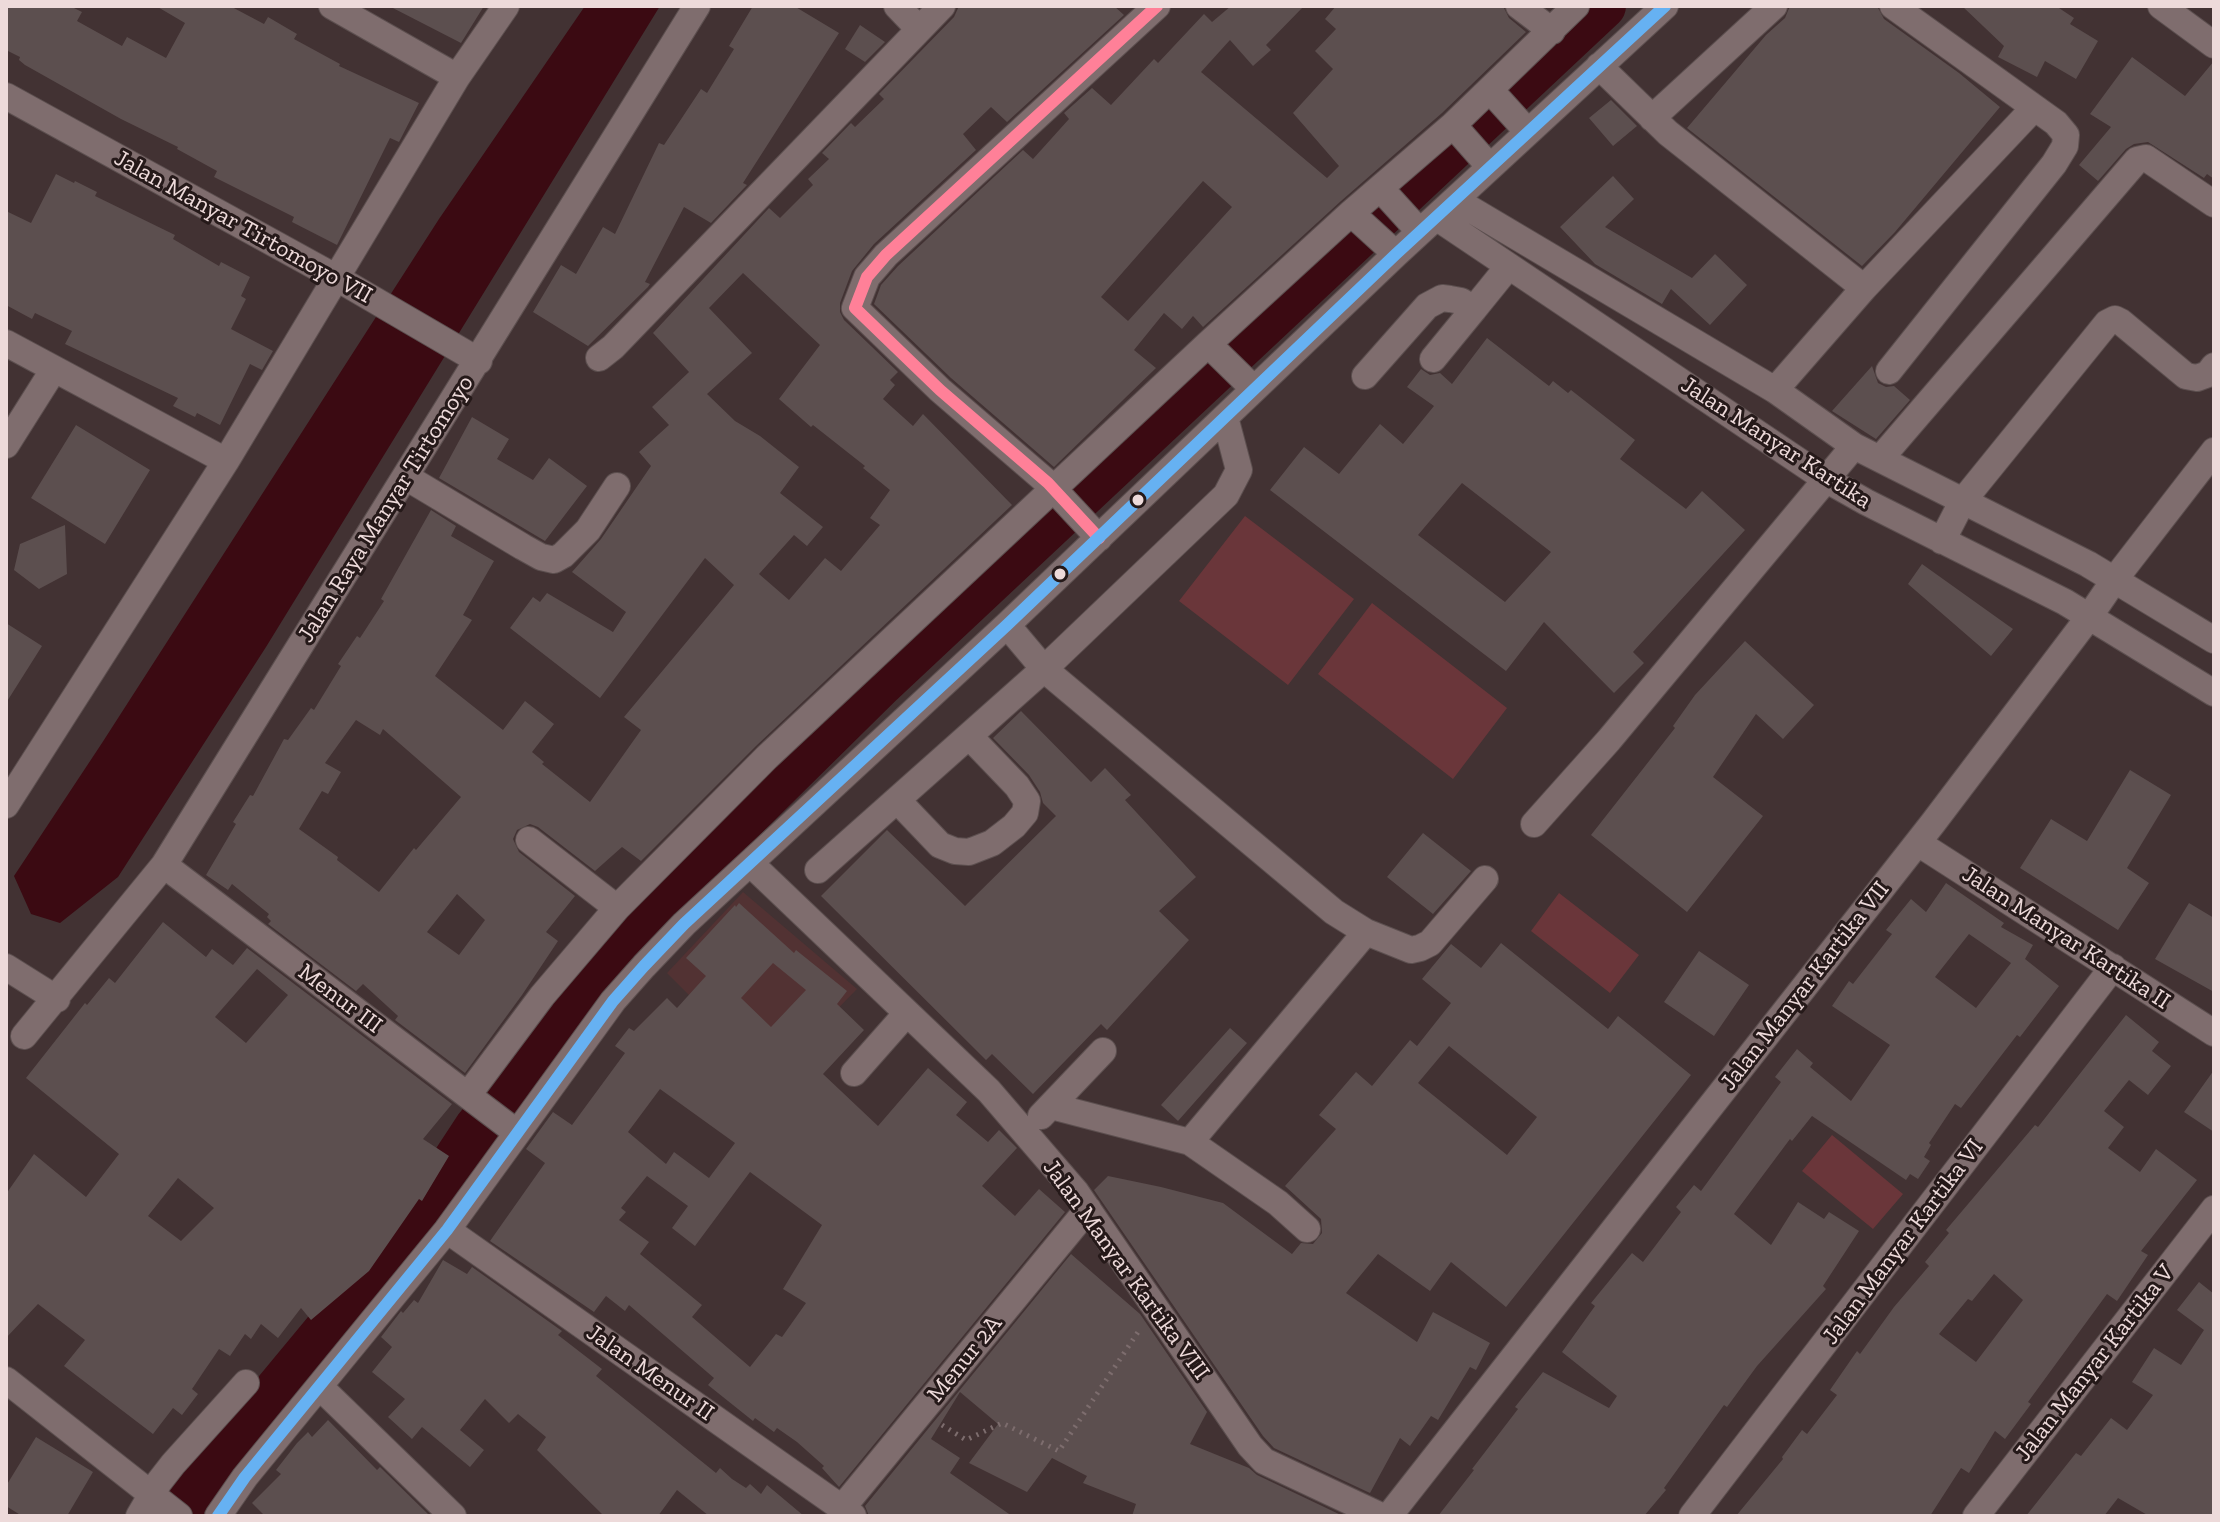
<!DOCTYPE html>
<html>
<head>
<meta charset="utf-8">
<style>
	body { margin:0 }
	#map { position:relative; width:2220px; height:1522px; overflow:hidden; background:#423233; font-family:"Zilla Slab",serif }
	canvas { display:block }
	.frame { position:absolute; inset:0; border:8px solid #eddada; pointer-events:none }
</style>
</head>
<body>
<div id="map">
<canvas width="2220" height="1522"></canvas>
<div class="frame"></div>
</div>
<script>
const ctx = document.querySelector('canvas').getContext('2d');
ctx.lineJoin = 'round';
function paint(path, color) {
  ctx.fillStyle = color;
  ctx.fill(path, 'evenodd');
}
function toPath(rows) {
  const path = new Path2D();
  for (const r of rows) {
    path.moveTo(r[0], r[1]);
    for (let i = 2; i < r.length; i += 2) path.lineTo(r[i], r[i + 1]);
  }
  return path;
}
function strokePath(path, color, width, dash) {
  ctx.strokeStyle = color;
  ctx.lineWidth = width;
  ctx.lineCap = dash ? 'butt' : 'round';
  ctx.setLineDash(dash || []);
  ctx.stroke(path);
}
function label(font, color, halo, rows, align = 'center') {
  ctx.font = font + ' "Zilla Slab",serif';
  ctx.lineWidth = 6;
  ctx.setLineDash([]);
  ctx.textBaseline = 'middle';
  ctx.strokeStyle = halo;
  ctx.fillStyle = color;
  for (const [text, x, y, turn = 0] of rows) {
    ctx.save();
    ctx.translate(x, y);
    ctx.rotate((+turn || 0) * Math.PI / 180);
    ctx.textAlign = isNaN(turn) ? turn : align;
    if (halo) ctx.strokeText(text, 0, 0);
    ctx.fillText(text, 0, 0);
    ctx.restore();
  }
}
const built = toPath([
	[743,892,857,989,771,1077,667,973]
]);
const green = toPath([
	[1245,516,1354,599,1288,685,1179,601],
	[1372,603,1507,708,1453,779,1318,674],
	[1559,893,1639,955,1610,993,1531,931],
	[1832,1135,1903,1194,1873,1229,1802,1171]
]);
const water = toPath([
	[585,6,660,6,266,647,118,877,60,923,31,914,14,876,102,743,439,219]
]);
const river = toPath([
	[173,1516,410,1230,477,1128,655,906,881,683,1603,6]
]);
const building = toPath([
	[6,6,70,6,82,12,77,21,122,46,127,37,166,58,185,23,156,6,230,6,264,24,268,17,297,34,294,39,340,64,339,66,419,103,399,142,390,138,337,245,292,222,294,217,214,177,217,171,177,149,178,147,121,119,25,65,19,60,20,57,6,50],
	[389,6,484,6,461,43],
	[753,6,794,6,839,33,743,183,747,185,711,223,684,207,645,282,650,284,648,287,588,346,533,312,561,265,576,274,603,227,615,234,659,143,664,145,701,89,707,93,734,49,729,46],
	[959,6,1114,6,1124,15,1007,122,991,107,963,134,976,150,874,244,852,271,840,303,840,312,844,320,898,372,890,380,895,385,883,399,913,426,923,414,1012,505,756,746,641,861,622,847,595,871,538,827,530,824,517,830,513,839,519,852,575,896,546,932,558,941,522,995,465,1073,395,1020,398,1016,363,984,356,991,268,924,271,921,267,917,269,914,232,884,228,890,206,875,236,824,233,822,250,795,253,796,284,739,288,740,311,708,314,710,341,666,338,664,357,636,360,638,384,601,381,599,431,510,456,526,451,536,494,561,463,615,472,620,435,676,503,730,525,701,554,724,532,752,544,762,542,764,590,802,641,730,624,717,734,585,705,558,600,698,510,628,533,597,540,602,547,593,613,632,626,612,572,572,601,539,651,466,639,452,669,425,652,407,689,372,653,333,769,208,780,218,813,185,808,179,829,159,822,153,851,123,855,127,884,99,879,94,954,17],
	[743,273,820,345,779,399,811,427,813,425,865,466,863,468,890,490,870,518,880,525,841,571,825,558,789,600,759,574,794,535,807,546,823,527,780,493,799,467,760,436,735,421,707,394,752,353,709,308],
	[356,720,380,735,383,729,461,797,416,850,414,848,379,892,337,860,338,857,299,829,322,791,328,794,341,772,325,763],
	[457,894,485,920,459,955,427,932],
	[1231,6,1304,6,1266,45,1271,50,1253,66,1230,40,1201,72,1327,178,1339,166,1293,113,1333,69,1315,51,1336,29,1325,19,1336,6,1503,6,1509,18,1526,32,1442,113,1341,201,1203,327,1193,316,1182,329,1164,313,1134,350,1156,368,1054,467,951,378,874,304,881,285,898,266,1023,150,1033,159,1069,119,1064,113,1092,88,1111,105,1154,59,1158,63,1204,14,1212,22],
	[1203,181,1232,207,1128,321,1101,297],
	[1790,6,1877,6,1884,19,1959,73,2000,107,1895,232,1862,266,1687,128,1766,35,1785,18],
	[1962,6,2056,6,2074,18,2070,24,2098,41,2076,79,2045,61,2037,77,1998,57,2004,46],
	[860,25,885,42,865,62,845,49],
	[2132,57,2185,96,2214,61,2214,179,2207,174,2204,178,2148,142,2134,144,2126,149,2098,181,2079,165,2111,127,2090,114],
	[1611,100,1637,126,1613,146,1589,118],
	[56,174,74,183,75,181,97,192,95,196,175,235,173,239,219,266,221,262,250,277,241,296,246,299,231,329,273,351,262,370,250,364,220,425,197,413,195,417,173,406,178,398,65,344,72,331,35,313,32,319,6,305,6,211,31,223],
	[1613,176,1634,199,1605,227,1692,278,1715,254,1747,285,1710,325,1671,289,1662,304,1595,264,1560,227],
	[1487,338,1549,386,1553,381,1568,393,1571,390,1635,440,1620,459,1686,509,1702,491,1745,530,1633,652,1644,663,1614,693,1544,622,1506,671,1270,490,1304,447,1339,474,1380,424,1403,444,1434,406,1407,387,1421,369,1430,375,1440,373,1452,384],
	[1462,483,1551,552,1505,602,1418,535],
	[1872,366,1878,383,1886,387,1894,386,1910,400,1876,439,1832,411],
	[472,417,509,439,497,459,533,480,549,458,587,486,545,541,439,478],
	[76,425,150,470,105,544,31,498],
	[65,525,67,574,39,589,14,570,20,544],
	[1922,564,2013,629,1991,656,1908,584],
	[6,623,42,646,6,703],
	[1745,641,1814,705,1783,739,1756,714,1713,777,1763,816,1687,912,1591,835,1675,728,1673,726,1695,695],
	[1021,711,1091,782,1105,768,1131,795,1125,800,1196,877,1159,911,1189,940,1107,1030,1101,1024,1033,1094,992,1054,986,1060,821,896,887,830,965,906,1056,816,1043,803,1040,792,1029,775,993,738],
	[2130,770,2171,795,2127,868,2149,883,2118,930,2020,868,2051,819,2087,841],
	[1423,833,1471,871,1433,914,1387,877],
	[1946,883,2004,923,2001,927,2033,945,2025,959,2059,986,2020,1037,2017,1035,1961,1108,1955,1104,1929,1143,1931,1145,1924,1157,1930,1161,1918,1179,1910,1174,1906,1180,1812,1116,1792,1141,1790,1139,1734,1214,1771,1245,1798,1202,1824,1219,1829,1212,1859,1231,1823,1286,1826,1289,1757,1366,1727,1407,1724,1405,1664,1488,1666,1490,1644,1516,1438,1516,1474,1470,1472,1469,1518,1409,1515,1407,1543,1372,1609,1408,1617,1396,1562,1352,1595,1306,1591,1303,1632,1253,1643,1262,1681,1212,1676,1207,1694,1185,1701,1191,1781,1082,1775,1077,1797,1049,1813,1063,1810,1067,1851,1101,1890,1045,1832,1006,1849,981,1853,984,1892,934,1886,930,1911,899,1926,912],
	[1969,934,2011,963,1976,1008,1935,977],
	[739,903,794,953,796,950,847,991,837,1004,864,1030,823,1074,878,1126,928,1068,967,1102,956,1115,988,1142,999,1130,1017,1148,982,1186,1015,1216,1039,1189,1065,1212,839,1487,822,1468,824,1466,797,1442,777,1428,774,1432,755,1418,753,1421,708,1385,714,1378,629,1305,625,1311,606,1296,594,1312,490,1241,545,1163,526,1149,553,1112,572,1125,625,1053,615,1046,629,1028,634,1031,667,998,677,1008,706,976,686,958,735,905,736,907],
	[773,963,806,990,771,1027,741,998],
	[660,1089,735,1143,709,1178,674,1152,666,1164,628,1132],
	[750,1172,822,1225,783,1289,806,1303,782,1337,776,1334,750,1367,692,1317,702,1305,640,1254,649,1242,619,1220,626,1212,621,1208,647,1176,688,1206,672,1228,695,1246],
	[2189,903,2214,918,2214,992,2155,959],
	[163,922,206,957,212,949,233,965,247,948,452,1104,423,1139,449,1156,422,1201,419,1199,369,1271,311,1320,301,1308,278,1338,261,1324,251,1339,245,1334,230,1356,219,1349,192,1389,198,1394,182,1415,173,1408,153,1434,64,1366,85,1340,38,1304,6,1338,6,1194,34,1154,86,1197,119,1154,26,1078,85,1003,87,1005,109,978,115,983],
	[257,969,288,995,246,1043,215,1017],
	[178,1178,214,1208,181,1241,148,1216],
	[1501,943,1608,1029,1618,1016,1691,1075,1506,1307,1451,1262,1430,1291,1378,1254,1346,1293,1417,1342,1433,1312,1490,1343,1476,1370,1470,1367,1438,1420,1431,1416,1410,1446,1400,1438,1370,1493,1274,1448,1263,1436,1094,1190,1108,1176,1161,1187,1223,1203,1292,1254,1301,1243,1313,1244,1322,1233,1321,1219,1285,1186,1336,1129,1319,1115,1356,1072,1372,1086,1410,1040,1417,1046,1451,1003,1422,979,1451,944,1481,968],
	[1449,1046,1537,1117,1507,1155,1418,1083],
	[1699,951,1749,985,1714,1036,1664,1002],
	[2126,1015,2159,1042,2152,1051,2171,1066,2148,1095,2129,1080,2104,1111,2124,1127,2108,1148,2140,1172,2156,1149,2197,1180,2141,1251,2148,1255,2117,1301,2107,1294,2028,1402,2031,1404,2005,1439,1995,1431,1969,1473,1961,1468,1930,1516,1736,1516,1783,1459,1782,1457,1802,1430,1807,1434,1837,1395,1830,1390,1857,1351,1860,1354,1894,1307,1929,1266,1925,1262,1949,1233,1946,1230,2035,1125,2038,1127],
	[1994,1274,2023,1300,1976,1362,1939,1334,1968,1299,1972,1301],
	[1230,1028,1247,1043,1178,1121,1161,1105],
	[2214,1070,2214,1132,2184,1112],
	[1071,1254,1140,1314,1207,1412,1190,1444,1249,1468,1257,1475,1343,1516,1132,1516,1136,1504,1083,1483,1087,1476,1052,1458,1027,1492,969,1463,998,1424,960,1392,931,1439,960,1458,950,1473,1012,1516,869,1516,865,1506],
	[443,1260,467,1274,472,1267,562,1331,558,1335,602,1369,596,1376,716,1473,720,1468,732,1479,746,1488,750,1484,761,1494,767,1485,804,1516,709,1516,677,1490,658,1516,604,1516,537,1450,546,1437,518,1414,509,1423,485,1399,460,1430,484,1450,470,1467,422,1427,412,1439,388,1417,405,1399,372,1372,392,1347,381,1337,401,1311,403,1313,414,1300,418,1303],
	[2199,1282,2214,1294,2214,1516,2149,1516,2118,1498,2104,1516,2026,1516,2076,1453,2081,1456,2111,1418,2127,1430,2153,1395,2132,1382,2154,1348,2181,1365,2204,1330,2177,1310],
	[328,1420,377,1470,380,1467,430,1516,265,1516,252,1503,281,1474,276,1470,297,1443,308,1432,312,1437],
	[36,1437,93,1472,67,1516,22,1516,6,1506,6,1486]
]);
const path = toPath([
	[942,1425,966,1440,1002,1423,1059,1451,1140,1329]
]);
const minor = toPath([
	[332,6,457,77],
	[897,6,919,29],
	[1519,6,1552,31],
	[2161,6,2214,45],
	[1599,66,1668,133,1864,288],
	[1490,90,1528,132],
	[6,96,335,277,479,361],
	[1652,118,1774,6],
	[1453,125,1490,167],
	[1380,188,1420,232],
	[1455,200,1775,390,1854,446,2088,564,2214,640],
	[1351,213,1396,254],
	[1436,217,1827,480,1866,502,2065,602,2214,693],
	[6,343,226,461],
	[1208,344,1254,389],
	[599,358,613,347,942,6],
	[1433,359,1474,309],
	[1889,371,2054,164,2065,146,2066,135,2056,123,1893,6],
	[1365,376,1427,306,1442,298,1450,299,1461,301,1474,309,1508,267],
	[1775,390,1864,288,2034,108],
	[6,445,54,369],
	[1880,459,2137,160,2146,158,2214,204],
	[406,477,523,547,541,557,554,560,563,555,588,530,617,486],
	[1099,538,1048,483,940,390,855,308,867,277,886,255,1157,6],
	[1942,541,1962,502,2107,323,2115,319,2121,322,2186,376,2197,378,2208,374,2214,366],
	[1007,625,1044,669,1334,912,1366,932,1190,1142],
	[898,801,940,845,955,851,969,852,992,843,1014,826,1025,813,1027,801,1017,786,970,737],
	[6,805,226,461,457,77,506,6],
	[1534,824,1609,740,1854,446],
	[529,840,617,908],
	[1918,843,2214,1033],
	[750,863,989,1091,1076,1192,1250,1446,1264,1461,1381,1516],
	[164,865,516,1132],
	[818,870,1044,669,1226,495,1239,470,1225,417],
	[1366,932,1411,950,1420,948,1430,943,1485,879],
	[6,967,57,999],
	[24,1036,164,865,697,6],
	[854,1073,907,1013],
	[468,1095,542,996,617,908,767,757,1208,344,1351,213,1453,125,1576,6],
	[1051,1106,1190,1142,1278,1203,1307,1229],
	[1041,1116,1103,1051],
	[447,1230,853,1516],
	[6,1380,179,1516],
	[320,1387,453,1516],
	[842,1508,1088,1209],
	[139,1516,159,1482,173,1464,246,1383],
	[218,1516,245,1477,447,1230,613,1001,644,966,684,924,1007,625,1396,254,1665,6],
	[1389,1516,1933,823,2089,617,2115,579,2214,451],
	[1692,1516,2113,967],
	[1976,1516,2214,1209]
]);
const bus1 = toPath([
	[1099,538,1048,483,940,390,855,308,867,277,886,255,1157,6]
]);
const bus2 = toPath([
	[218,1516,245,1477,447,1230,613,1001,644,966,684,924,1007,625,1396,254,1665,6]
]);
const markers = [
	[1138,500,7,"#eddada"],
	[1060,574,7,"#eddada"]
];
const streetNames = [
	["Jalan Manyar Tirtomoyo VII",243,227,29],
	["Jalan Manyar Kartika",1776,443,33],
	["Jalan Raya Manyar Tirtomoyo",386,509,-58],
	["Jalan Manyar Kartika II",2066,938,33],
	["Jalan Manyar Kartika VII",1805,986,-52],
	["Menur III",340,999,37],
	["Jalan Manyar Kartika VI",1903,1242,-53],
	["Jalan Manyar Kartika VIII",1126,1270,54],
	["Menur 2A",965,1359,-51],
	["Jalan Manyar Kartika V",2095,1363,-52],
	["Jalan Menur II",650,1373,35]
];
paint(built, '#523233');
paint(green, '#6a363a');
paint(water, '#3b0a12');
strokePath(river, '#3b0a12', 46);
paint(building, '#5c4f4f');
strokePath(minor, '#5c4f4f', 28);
strokePath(path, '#7d6d6e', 5, [2, 6]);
strokePath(minor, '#7f6d6e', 26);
strokePath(bus1, '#ff8098', 12);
strokePath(bus2, '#66b1f2', 12);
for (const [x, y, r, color] of markers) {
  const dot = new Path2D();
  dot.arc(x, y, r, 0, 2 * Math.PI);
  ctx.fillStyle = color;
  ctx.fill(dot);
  strokePath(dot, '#251919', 3);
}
label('24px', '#eddada', '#251919', streetNames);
</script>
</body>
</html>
